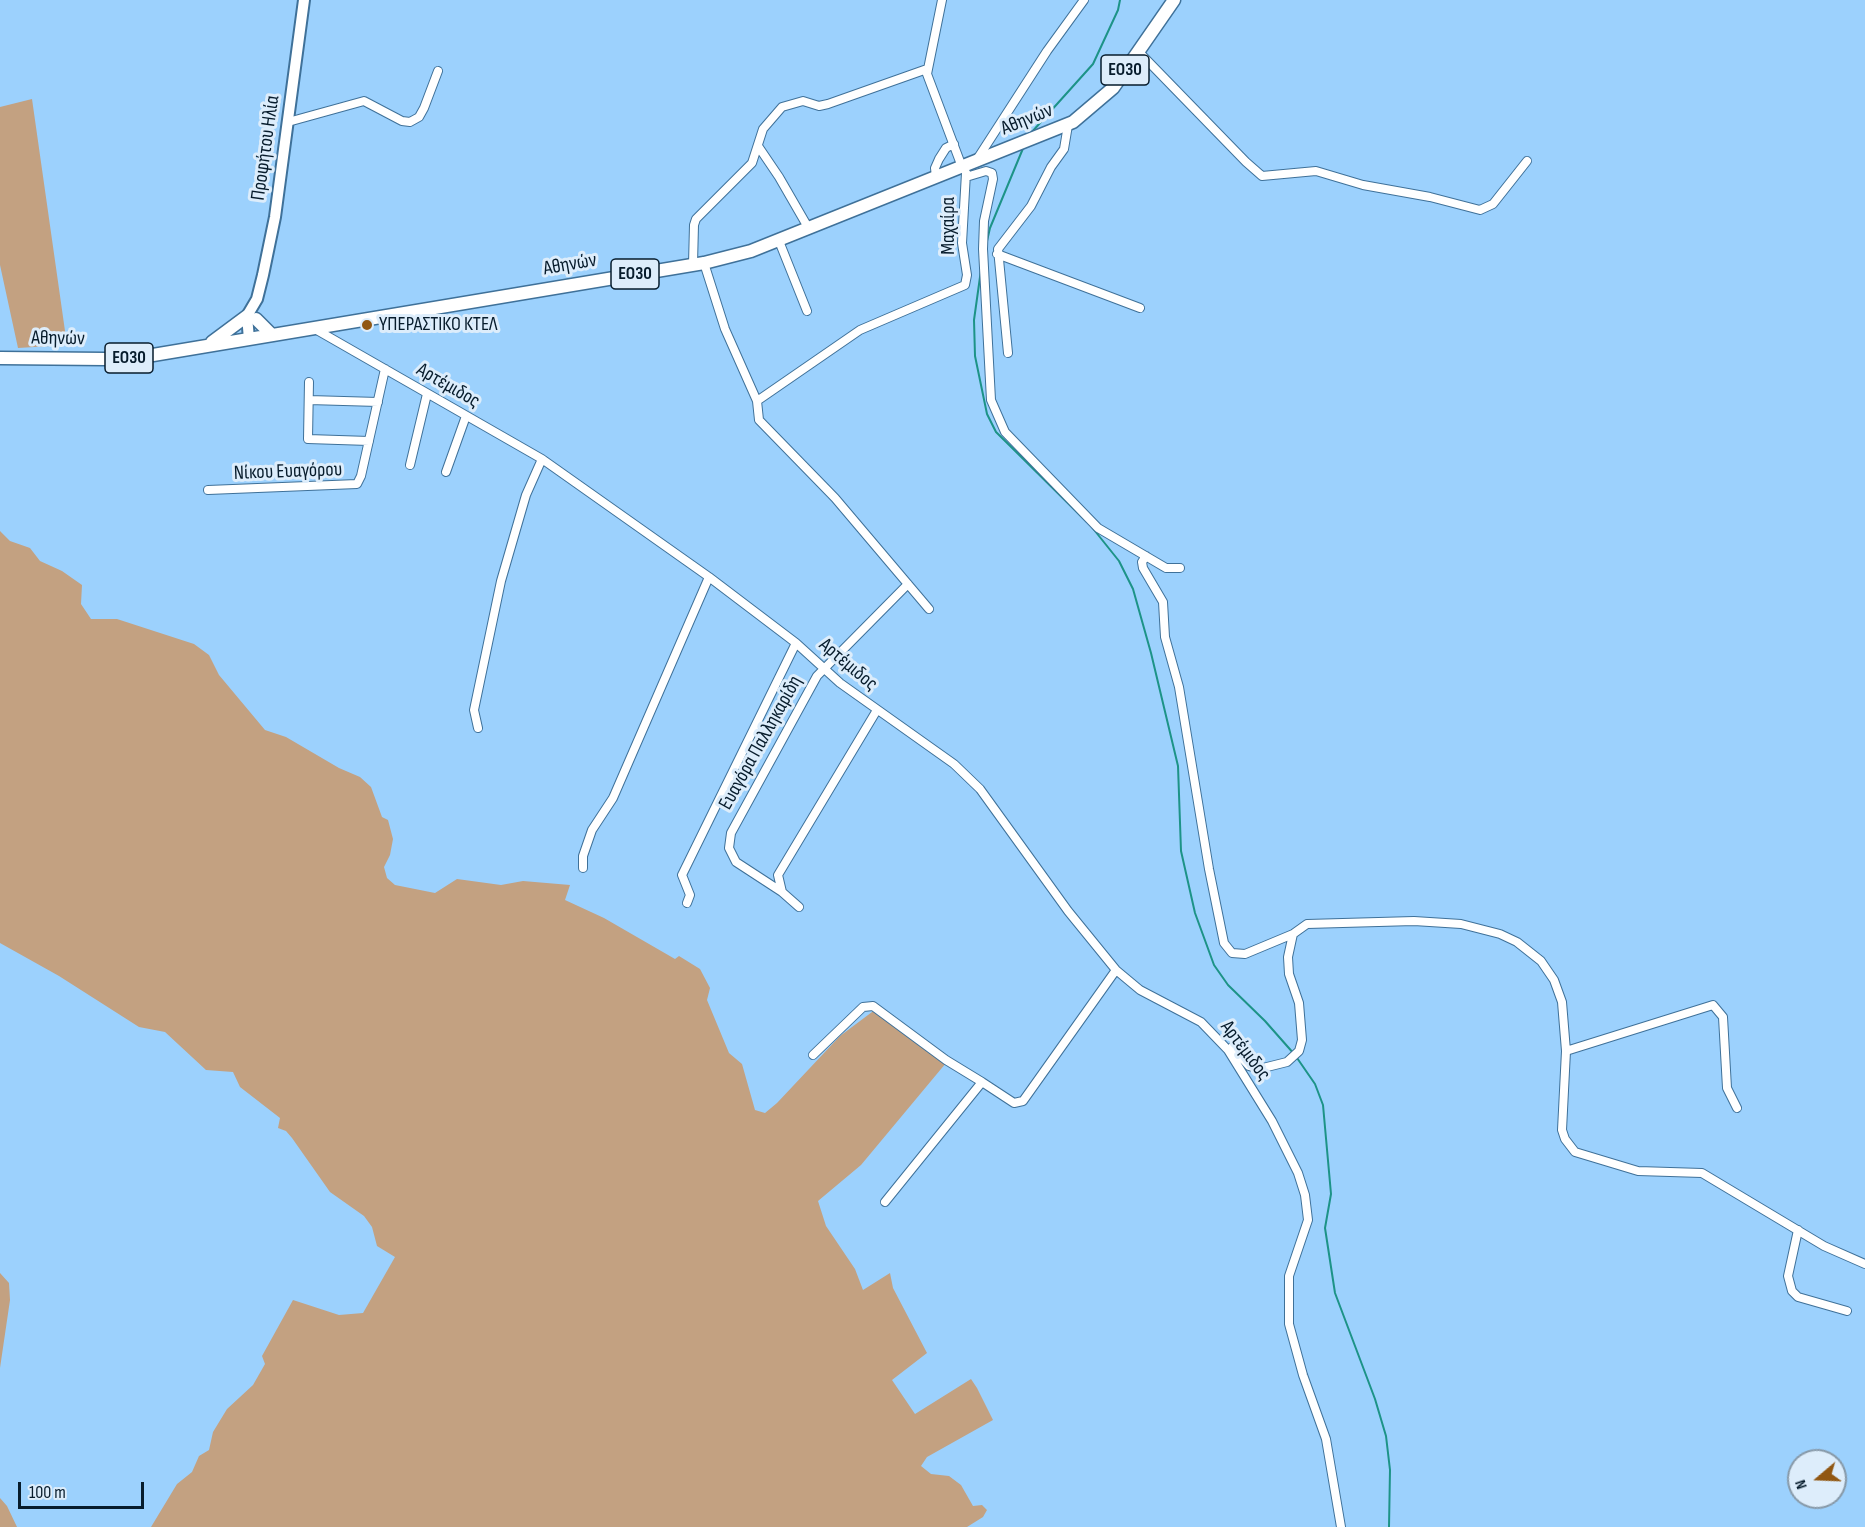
<!DOCTYPE html>
<html>
<head>
<meta charset="utf-8">
<style>
	body { margin:0 }
	#map { position:relative; width:1865px; height:1527px; overflow:hidden; background:#9cd1fd; font-family:"Sofia Sans Condensed",sans-serif }
	canvas { display:block }
	.north { position:absolute; left:1787px; top:1449px; width:60px; height:60px; box-sizing:border-box; background:#ddedfb; border:2px solid #8799a8; border-radius:50%; rotate:251deg; font-size:16px; font-weight:700; line-height:24px; text-align:center; color:#071c2c }
	.north::after { content:''; display:block; margin:auto; width:21px; height:27px; background:#915712; clip-path:polygon(50% 0,100% 100%,50% 72%,0 100%) }
	.scale { position:absolute; left:18px; top:1482px; width:126px; height:27px; box-sizing:border-box; border:3px solid #071c2c; border-top:0; padding-left:8px; font-size:18px; line-height:21px; white-space:nowrap; color:#071c2c; -webkit-text-stroke:4px #ddedfb; paint-order:stroke }
</style>
</head>
<body>
<div id="map">
<canvas width="1865" height="1527"></canvas>
<div class="north">N</div>
<div class="scale">100 m</div>
</div>
<script>
const ctx = document.querySelector('canvas').getContext('2d');
ctx.lineJoin = 'round';
function paint(path, color) {
  ctx.fillStyle = color;
  ctx.fill(path, 'evenodd');
}
function toPath(rows) {
  const path = new Path2D();
  for (const r of rows) {
    path.moveTo(r[0], r[1]);
    for (let i = 2; i < r.length; i += 2) path.lineTo(r[i], r[i + 1]);
  }
  return path;
}
function strokePath(path, color, width, dash) {
  ctx.strokeStyle = color;
  ctx.lineWidth = width;
  ctx.lineCap = dash ? 'butt' : 'round';
  ctx.setLineDash(dash || []);
  ctx.stroke(path);
}
function label(font, color, halo, rows, align = 'center') {
  ctx.font = font + ' "Sofia Sans Condensed",sans-serif';
  ctx.lineWidth = 6;
  ctx.setLineDash([]);
  ctx.textBaseline = 'middle';
  ctx.strokeStyle = halo;
  ctx.fillStyle = color;
  for (const [text, x, y, turn = 0] of rows) {
    ctx.save();
    ctx.translate(x, y);
    ctx.rotate((+turn || 0) * Math.PI / 180);
    ctx.textAlign = isNaN(turn) ? turn : align;
    if (halo) ctx.strokeText(text, 0, 0);
    ctx.fillText(text, 0, 0);
    ctx.restore();
  }
}
const green = toPath([
	[32,99,67,345,18,348,0,265,0,107],
	[0,531,10,541,30,548,40,561,62,571,82,585,81,604,91,619,117,619,194,644,209,655,219,675,265,730,286,737,339,768,360,777,371,787,382,817,388,820,393,839,390,855,384,867,387,878,395,885,435,893,457,879,501,885,523,881,570,885,565,900,604,918,675,959,679,956,700,969,710,988,707,1000,729,1053,742,1064,755,1110,765,1113,777,1103,840,1036,876,1009,946,1063,861,1165,818,1201,826,1226,855,1269,863,1290,890,1273,893,1288,927,1353,892,1380,915,1414,971,1379,977,1388,993,1420,927,1457,921,1466,931,1474,949,1476,961,1485,973,1506,982,1505,987,1510,983,1517,967,1527,151,1527,177,1484,192,1472,199,1456,209,1450,213,1432,227,1409,253,1385,265,1364,262,1356,293,1300,339,1315,363,1313,395,1257,377,1246,372,1227,364,1216,330,1192,292,1138,286,1131,278,1128,280,1118,240,1087,233,1072,206,1070,165,1032,139,1027,59,976,0,943],
	[0,1273,9,1283,10,1300,0,1368],
	[0,1498,7,1506,17,1527,0,1527]
]);
const stream = toPath([
	[1031,133,1093,64,1118,10,1120,0],
	[987,241,990,228,1024,146],
	[981,270,974,320,975,356,987,414,996,432,1087,522],
	[1091,526,1119,561,1133,589,1151,653,1178,766,1181,851,1195,913,1214,965,1228,985,1265,1021,1295,1055,1315,1084,1323,1105,1331,1194,1325,1228,1335,1293,1375,1399,1386,1436,1390,1470,1389,1527]
]);
const street = toPath([
	[942,0,927,74,962,167],
	[1138,51,1246,162,1262,176,1316,171,1363,185,1430,197,1480,210,1493,204,1527,161],
	[288,122,364,101,402,121,410,122,419,117,424,108,438,71],
	[758,146,779,177,809,229],
	[976,161,1047,51,1084,0],
	[936,177,935,168,939,159,946,148,954,144],
	[966,177,986,171,992,173,993,179,984,221,983,249,991,400,1005,432,1098,528,1166,568,1180,568],
	[779,241,807,311],
	[997,254,1140,308],
	[704,263,725,329,757,401,759,420,835,498,929,609],
	[693,264,694,225,696,219,752,163,763,129,782,107,803,101,819,106,828,104,927,69],
	[315,329,542,459,709,577,796,643,840,683,954,764,980,789,1068,911,1116,970,1140,990,1201,1022,1228,1050,1272,1121,1298,1173,1305,1195,1308,1220,1289,1276,1289,1324,1303,1375,1326,1439,1341,1527],
	[1008,353,998,249,1031,206,1051,167,1064,149,1068,125],
	[309,382,308,439,369,441],
	[309,400,378,402],
	[757,401,860,330,965,285,967,275,962,243,966,173],
	[410,465,427,394],
	[446,472,466,416],
	[208,490,357,484,361,476,385,369],
	[1146,556,1142,562,1143,568,1163,602,1165,637,1179,687,1209,869,1224,943,1232,953,1245,954,1293,934],
	[478,728,474,710,501,581,526,495,542,459],
	[583,868,583,856,592,830,613,798,709,577],
	[782,892,736,862,729,848,731,833,817,676,908,584],
	[687,903,690,895,682,875,796,643],
	[799,907,782,892,778,875,877,710],
	[1232,1047,1249,1066,1259,1069,1287,1062,1299,1051,1302,1040,1299,1003,1289,974,1288,957,1293,934,1307,924,1414,921,1461,924,1500,934,1517,942,1541,961,1554,980,1562,1002,1566,1051,1562,1130,1565,1139,1575,1152,1638,1171,1702,1173,1824,1246,1865,1264],
	[1566,1051,1713,1005,1723,1017,1727,1088,1737,1108],
	[813,1055,863,1007,873,1006,946,1060,982,1082],
	[885,1202,982,1082,1014,1103,1023,1101,1116,970],
	[1798,1230,1788,1276,1792,1291,1798,1297,1847,1311]
]);
const secondary = toPath([
	[249,339,247,316,257,299,263,275,275,217,304,0]
]);
const primary = toPath([
	[256,319,272,335],
	[212,342,247,316],
	[0,358,105,359,153,355,704,263,751,251,1073,122,1113,88,1174,0]
]);
const markers = [
	[367,325,6,"#915712"]
];
const shields = [
	[1125,70,48],
	[635,274,48],
	[129,358,48]
];
const shieldNames = [
	["ΕΟ30",1125,70],
	["ΕΟ30",635,274],
	["ΕΟ30",129,358]
];
const streetNames = [
	["Αθηνών",1027,120,-22],
	["Προφήτου Ηλία",266,148,-82],
	["Μαχαίρα",949,226,-90],
	["Αθηνών",570,265,-10],
	["Αθηνών",58,339,1],
	["Αρτέμιδος",448,386,30],
	["Νίκου Ευαγόρου",288,472,-2],
	["Αρτέμιδος",848,665,40],
	["Ευαγόρα Παλληκαρίδη",761,743,-61],
	["Αρτέμιδος",1245,1051,53]
];
const poiNames = [
	["ΥΠΕΡΑΣΤΙΚΟ ΚΤΕΛ",379,325]
];
paint(green, '#c3a181');
strokePath(stream, '#1d9387', 2);
strokePath(street, '#3f7199', 10);
strokePath(secondary, '#3f7199', 14);
strokePath(primary, '#3f7199', 15);
strokePath(street, '#fff', 8);
strokePath(secondary, '#fff', 10);
strokePath(primary, '#fff', 12);
for (const [x, y, r, color] of markers) {
  const dot = new Path2D();
  dot.arc(x, y, r, 0, 2 * Math.PI);
  ctx.fillStyle = color;
  ctx.fill(dot);
  strokePath(dot, '#ddedfb', 2);
}
for (const [x, y, w] of shields) {
  const box = new Path2D();
  box.roundRect(x - w / 2, y - 15, w, 30, 4.5);
  ctx.fillStyle = '#ddedfb';
  ctx.fill(box);
  strokePath(box, '#071c2c', 1.5);
}
label('bold 18px', '#071c2c', null, shieldNames);
label('20px', '#071c2c', '#ddedfb', streetNames);
label('20px', '#071c2c', '#ddedfb', poiNames, 'left');
</script>
</body>
</html>
